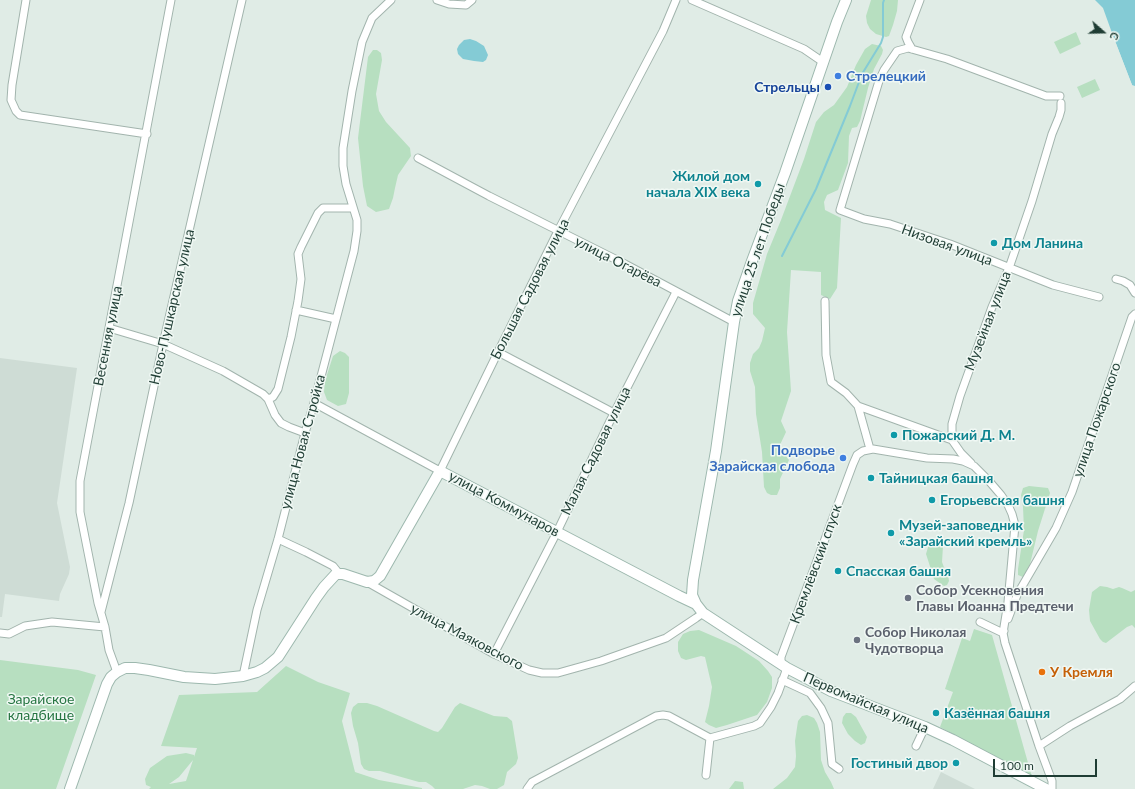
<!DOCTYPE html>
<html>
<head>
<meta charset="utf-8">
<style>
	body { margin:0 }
	#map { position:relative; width:1135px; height:789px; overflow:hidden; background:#e0ece6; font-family:Lato,sans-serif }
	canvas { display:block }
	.north { position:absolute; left:1083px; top:12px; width:40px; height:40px; -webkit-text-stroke:3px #f0f8f4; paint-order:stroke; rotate:110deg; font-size:11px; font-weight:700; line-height:16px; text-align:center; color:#1f3d34 }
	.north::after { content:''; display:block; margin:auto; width:14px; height:18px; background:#1f3d34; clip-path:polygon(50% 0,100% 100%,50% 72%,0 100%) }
	.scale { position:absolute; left:993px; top:759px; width:104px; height:18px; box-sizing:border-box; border:2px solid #1f3d34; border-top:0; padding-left:5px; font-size:12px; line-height:14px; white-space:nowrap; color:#1f3d34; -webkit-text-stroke:3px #f0f8f4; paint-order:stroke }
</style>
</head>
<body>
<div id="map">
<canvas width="1135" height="789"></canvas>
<div class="north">С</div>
<div class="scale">100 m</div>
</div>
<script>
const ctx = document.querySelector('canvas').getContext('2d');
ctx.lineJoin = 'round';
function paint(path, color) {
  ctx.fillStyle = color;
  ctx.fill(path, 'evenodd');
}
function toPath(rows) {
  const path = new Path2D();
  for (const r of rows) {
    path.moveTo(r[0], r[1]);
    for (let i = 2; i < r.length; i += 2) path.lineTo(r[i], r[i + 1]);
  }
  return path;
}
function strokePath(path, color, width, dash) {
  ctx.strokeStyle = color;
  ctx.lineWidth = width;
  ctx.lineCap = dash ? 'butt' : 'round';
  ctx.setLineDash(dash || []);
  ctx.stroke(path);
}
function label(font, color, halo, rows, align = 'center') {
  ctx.font = font + ' Lato,sans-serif';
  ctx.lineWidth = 3;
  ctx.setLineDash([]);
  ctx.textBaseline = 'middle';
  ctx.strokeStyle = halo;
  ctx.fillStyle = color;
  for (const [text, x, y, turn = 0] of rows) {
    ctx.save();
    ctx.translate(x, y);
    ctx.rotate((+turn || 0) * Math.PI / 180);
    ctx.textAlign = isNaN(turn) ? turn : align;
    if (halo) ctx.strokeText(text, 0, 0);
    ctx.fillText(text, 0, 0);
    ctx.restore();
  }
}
const built = toPath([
	[0,358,77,368,57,503,70,567,69,574,60,594,59,601,5,594,2,617,0,617],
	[941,772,975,789,933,789]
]);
const green = toPath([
	[871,0,898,0,897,11,893,25,889,36,886,37,876,34,870,29,867,23,866,16],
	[1076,32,1081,44,1060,54,1054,42],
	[872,44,881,46,883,50,882,54,874,69,868,88,860,121,857,127,852,128,849,136,848,163,838,190,827,195,824,202,825,210,841,218,837,288,830,299,821,295,821,272,791,270,787,332,791,391,781,421,786,432,779,447,789,460,780,479,780,488,777,495,771,495,767,493,764,487,762,452,756,414,755,387,750,371,750,363,753,354,759,348,762,341,765,328,753,314,753,303,767,254,781,220,804,159,816,122,824,112,834,105,847,87,856,65,865,49],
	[373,50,377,50,381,53,382,60,376,94,379,111,386,122,410,148,411,156,398,175,395,188,393,198,389,209,376,212,367,206,363,186,358,138,368,57],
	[1095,79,1100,90,1082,98,1077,87],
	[340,351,345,353,349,357,349,393,346,404,338,406,327,400,324,392,325,381,333,356],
	[1029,486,1048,488,1050,493,1038,531,1030,564,1026,573,1023,577,1018,575,1018,569,1024,530,1023,507,1021,495,1023,488],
	[934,540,942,543,943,546,942,562,945,570,948,575,949,581,947,585,944,586,934,579,927,557,926,554,929,544,931,541],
	[1100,586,1107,587,1113,589,1119,587,1122,588,1131,592,1135,590,1135,628,1132,625,1127,627,1106,643,1103,642,1100,639,1090,621,1089,610,1092,592],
	[974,629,992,635,1032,777,940,727,953,692,945,689,962,638,970,641],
	[699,630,736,646,759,661,768,671,772,677,772,688,767,702,757,715,727,725,716,728,709,725,705,722,709,706,712,687,705,657,701,656,686,660,681,658,678,651,678,642,683,634,690,631],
	[0,660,78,670,96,675,56,789,0,789],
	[286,666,318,682,350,693,342,721,355,772,379,780,422,788,422,789,149,789,151,787,146,785,145,779,150,768,167,756,186,753,194,755,194,757,197,748,161,746,179,695,257,692],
	[193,760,186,781,169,784,179,777],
	[358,703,367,703,377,706,434,731,438,732,442,728,455,707,460,703,494,716,507,717,512,721,518,758,516,764,507,772,504,785,497,789,490,789,482,786,475,785,463,789,435,789,432,786,426,782,419,782,380,771,369,771,364,769,361,764,358,743,353,726,351,713,353,707],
	[846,713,851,713,856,717,867,737,865,743,861,745,855,741,848,734,842,723,843,717],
	[807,715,814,718,817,723,820,732,821,760,825,772,831,782,834,789,773,789,787,778,795,767,796,756,795,741,798,721,802,716],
	[735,781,743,782,744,789,729,789]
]);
const water = toPath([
	[1095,0,1135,0,1135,86,1132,85,1112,33,1103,8],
	[470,39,476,41,484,46,488,55,486,60,483,62,474,61,463,59,458,54,457,49,459,45,464,40]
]);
const pier = toPath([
	[1113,36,1132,85,1130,86,1111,37]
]);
const stream = toPath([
	[782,256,816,189,850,106,862,74,881,43,883,37,883,3,884,0]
]);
const street = toPath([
	[26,0,12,85,11,100,16,111,20,115,147,134],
	[437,0,449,4,466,5,472,0],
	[692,0,804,49,823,62],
	[912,49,908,42,906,37,920,0],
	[1060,96,1046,96,947,59,908,48,897,51,884,70,879,81,840,210,864,219,890,224,950,244,1053,285,1099,297],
	[418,158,489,196,625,264,734,322],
	[1116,279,1123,281,1130,285,1135,293],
	[825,301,826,355,831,382,846,393,858,406,870,449],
	[296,310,336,319],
	[109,328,163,344,223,371,263,394,268,399,275,415,281,423,289,427,305,433],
	[498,352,614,413],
	[268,399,273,397,278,389,291,337,298,301,301,279,298,254,301,247,318,213,323,208,353,208],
	[314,403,440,471,498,352,558,231,663,31,676,0],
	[858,406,952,440],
	[971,463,961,453,952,440,952,424,960,396,992,307,1009,268,1032,201,1052,134,1059,117,1061,110,1061,103],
	[278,539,306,552,333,566,337,571,336,574],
	[367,582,494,654,529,670,542,673,558,673,601,661,666,638,696,618,703,613],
	[101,612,129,503,163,344,242,0],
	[1008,619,1017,595,1056,528,1072,492,1132,317,1135,314],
	[980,622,1003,633,1004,631],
	[0,633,9,634,25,626,52,622,105,627],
	[494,654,557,532,610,421,676,292],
	[781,665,781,657,853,464,857,455,863,451,873,449,927,458,953,459,963,461,974,466,989,481,1001,495,1008,505,1012,514,1015,525,1008,602,1003,633,1005,643,1039,746,1052,781,1052,789],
	[117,672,109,650,105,627,98,603,80,512,80,481,171,0],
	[243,676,257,610,278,539,305,433,314,403,354,251,357,231,357,220,346,184,343,166,343,148,352,91,362,42,372,18,391,0],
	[782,680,810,693,821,708,828,723,832,764,839,769],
	[710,738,754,726,760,723,771,707,778,693,787,668],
	[916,746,925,727],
	[1039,746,1070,726,1120,699,1135,686],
	[706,775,710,738],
	[527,789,532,782,656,716,663,715,669,716,710,738]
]);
const secondary = toPath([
	[846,0,837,22,785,173,752,261,738,301,734,322,716,451,693,580,692,595,696,604,703,613,787,668,831,691,925,727,953,740,1046,789],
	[70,789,107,684,111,677,117,672,125,668,135,668,149,670,184,677,215,679,243,676,257,672,265,668,278,657,316,598,324,587,336,574,343,574,367,582,374,581,380,576,440,471,679,596,696,604]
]);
const markers = [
	[838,76,4,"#3f7fe0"],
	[828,87,4,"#1a4fb4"],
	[758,184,4,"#0f9aa8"],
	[994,243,4,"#0f9aa8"],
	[894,435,4,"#0f9aa8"],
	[843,458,4,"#3f7fe0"],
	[871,478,4,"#0f9aa8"],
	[932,500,4,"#0f9aa8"],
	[891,533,4,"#0f9aa8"],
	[838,571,4,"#0f9aa8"],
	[908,598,4,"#6b7280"],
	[857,640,4,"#6b7280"],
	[1042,672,4,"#e8710a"],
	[936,713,4,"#0f9aa8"],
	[956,763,4,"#0f9aa8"]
];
const shopNames = [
	["Стрелецкий",846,76],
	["Подворье",835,450,"right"],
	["Зарайская слобода",835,466,"right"]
];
const transitNames = [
	["Стрельцы",820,87]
];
const cultureNames = [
	["Жилой дом",750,176,"right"],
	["начала XIX века",750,192,"right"],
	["Дом Ланина",1002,243],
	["Пожарский Д. М.",902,435],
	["Тайницкая башня",879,478],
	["Егорьевская башня",940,500],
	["Музей-заповедник",899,525],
	["«Зарайский кремль»",899,541],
	["Спасская башня",846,571],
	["Казённая башня",944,713],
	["Гостиный двор",948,763,"right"]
];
const streetNames = [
	["Низовая улица",947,245,20],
	["улица 25 лет Победы",758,250,-71],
	["улица Огарёва",618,262,27],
	["Большая Садовая улица",530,289,-63],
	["Ново-Пушкарская улица",172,307,-77],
	["Музейная улица",988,321,-69],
	["Весенняя улица",108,336,-79],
	["улица Пожарского",1097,420,-71],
	["улица Новая Стройка",303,442,-75],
	["Малая Садовая улица",596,451,-64],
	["улица Коммунаров",504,504,28],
	["Кремлёвский спуск",816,564,-70],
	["улица Маяковского",467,637,28],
	["Первомайская улица",866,703,23]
];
const worshipNames = [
	["Собор Усекновения",916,590],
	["Главы Иоанна Предтечи",916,606],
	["Собор Николая",865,632],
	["Чудотворца",865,648]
];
const foodNames = [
	["У Кремля",1050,672]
];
const parkNames = [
	["Зарайское",41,699],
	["кладбище",41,715]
];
paint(built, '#cedcd5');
paint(green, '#b7dfc0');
paint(water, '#84cbd5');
paint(pier, '#e0ece6');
strokePath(stream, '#84cbd5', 2);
strokePath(street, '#a2b4ad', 9);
strokePath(secondary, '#9db8ae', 12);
strokePath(street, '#fff', 7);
strokePath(secondary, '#fff', 10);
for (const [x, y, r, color] of markers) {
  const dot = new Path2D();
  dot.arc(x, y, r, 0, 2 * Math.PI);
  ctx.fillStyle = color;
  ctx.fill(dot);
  strokePath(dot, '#f0f8f4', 1.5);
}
label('bold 14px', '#366cbe', '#f0f8f4', shopNames, 'left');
label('bold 14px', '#164399', '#f0f8f4', transitNames, 'right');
label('bold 14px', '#0d838f', '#f0f8f4', cultureNames, 'left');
label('14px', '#1f3d34', '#f0f8f4', streetNames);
label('bold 14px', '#5b616d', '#f0f8f4', worshipNames, 'left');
label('bold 14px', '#c56008', '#f0f8f4', foodNames, 'left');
label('14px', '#277643', '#f0f8f4', parkNames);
</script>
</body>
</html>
